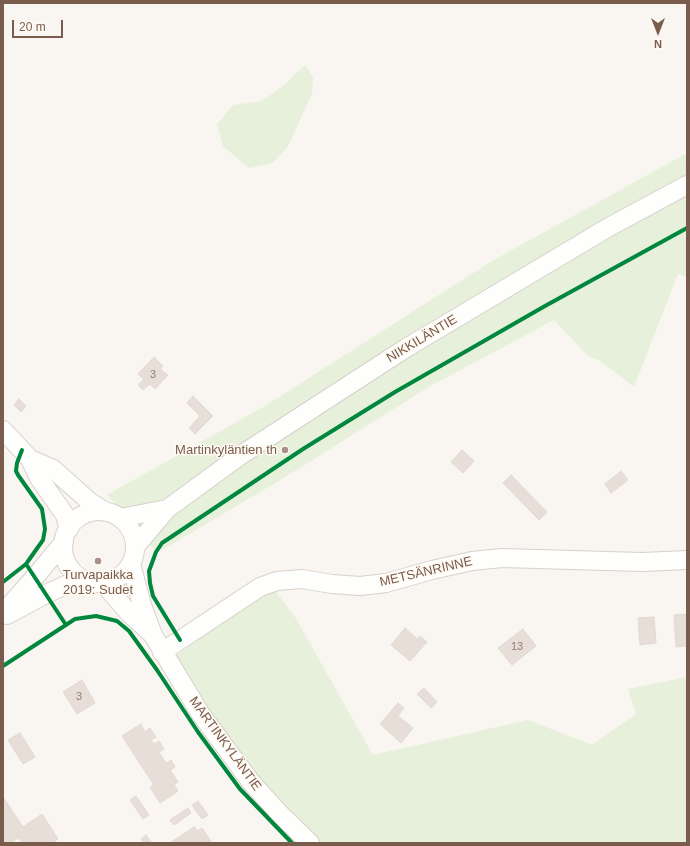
<!DOCTYPE html>
<html>
<head>
<meta charset="utf-8">
<style>
	body { margin:0 }
	#map { position:relative; width:690px; height:846px; overflow:hidden; background:#f9f5f0; font-family:Arial,sans-serif }
	canvas { display:block }
	.frame { position:absolute; inset:0; border:4px solid #7a5c4d; pointer-events:none }
	.north { position:absolute; left:638px; top:12px; width:40px; height:40px; -webkit-text-stroke:3px #fffaf3; paint-order:stroke; rotate:180deg; font-size:11px; font-weight:700; line-height:16px; text-align:center; color:#7a5c4d }
	.north::after { content:''; display:block; margin:auto; width:14px; height:18px; background:#7a5c4d; clip-path:polygon(50% 0,100% 100%,50% 72%,0 100%) }
	.scale { position:absolute; left:12px; top:20px; width:51px; height:18px; box-sizing:border-box; border:2px solid #7a5c4d; border-top:0; padding-left:5px; font-size:12px; line-height:14px; white-space:nowrap; color:#7a5c4d; -webkit-text-stroke:3px #fffaf3; paint-order:stroke }
</style>
</head>
<body>
<div id="map">
<canvas width="690" height="846"></canvas>
<div class="frame"></div>
<div class="north">N</div>
<div class="scale">20 m</div>
</div>
<script>
const ctx = document.querySelector('canvas').getContext('2d');
ctx.lineJoin = 'round';
function paint(path, color) {
  ctx.fillStyle = color;
  ctx.fill(path, 'evenodd');
}
function toPath(rows) {
  const path = new Path2D();
  for (const r of rows) {
    if (r.length === 3) {
      path.moveTo(r[0] + r[2], r[1]);
      path.arc(r[0], r[1], r[2], 0, 2 * Math.PI);
      continue;
    }
    path.moveTo(r[0], r[1]);
    for (let i = 2; i < r.length; i += 2) path.lineTo(r[i], r[i + 1]);
  }
  return path;
}
function strokePath(path, color, width, dash) {
  ctx.strokeStyle = color;
  ctx.lineWidth = width;
  ctx.lineCap = dash ? 'butt' : 'round';
  ctx.setLineDash(dash || []);
  ctx.stroke(path);
}
function label(font, color, halo, rows, align = 'center') {
  ctx.font = font + ' Arial,sans-serif';
  ctx.lineWidth = 3;
  ctx.setLineDash([]);
  ctx.textBaseline = 'middle';
  ctx.strokeStyle = halo;
  ctx.fillStyle = color;
  for (const [text, x, y, turn = 0] of rows) {
    ctx.save();
    ctx.translate(x, y);
    ctx.rotate((+turn || 0) * Math.PI / 180);
    ctx.textAlign = isNaN(turn) ? turn : align;
    if (halo) ctx.strokeText(text, 0, 0);
    ctx.fillText(text, 0, 0);
    ctx.restore();
  }
}
const green = toPath([
	[305,65,313,77,312,94,288,146,273,163,249,168,223,146,217,124,233,105,262,101,283,86],
	[687,153,687,277,678,274,634,387,599,360,589,357,554,320,432,385,282,479,162,550,156,552,107,495,265,406,492,261],
	[270,584,295,617,373,755,528,720,592,745,636,714,628,689,687,677,687,843,309,843,168,662,195,642,249,595]
]);
const building = toPath([
	[154,357,163,366,160,369,168,375,155,389,150,384,143,390,138,385,144,379,138,374,154,357],
	[193,396,213,416,195,434,189,428,200,416,187,403,193,396],
	[19,399,26,406,21,412,14,405,19,399],
	[462,450,474,461,463,473,451,462,462,450],
	[621,471,628,480,611,493,605,484,621,471],
	[511,475,547,512,539,520,503,483,511,475],
	[687,614,687,646,676,647,674,615,687,614],
	[654,617,656,643,640,645,638,618,654,617],
	[405,628,417,639,420,636,427,642,410,661,391,645,405,628],
	[523,629,536,646,512,665,498,648,523,629],
	[82,680,95,703,77,714,63,692,82,680],
	[424,688,437,702,431,708,417,694,424,688],
	[398,703,404,708,398,716,413,728,401,743,380,724,398,703],
	[141,724,145,732,150,728,156,737,151,740,154,744,159,741,164,749,159,752,166,763,171,760,175,767,170,770,178,782,174,785,178,791,160,803,150,787,154,785,122,736,141,724],
	[20,733,35,757,23,764,8,740,20,733],
	[136,796,149,815,143,819,130,800,136,796],
	[3,797,23,827,42,814,58,839,52,843,22,843,18,838,11,843,3,843,3,797],
	[198,801,208,815,202,819,192,805,198,801],
	[188,808,191,813,174,825,170,820,188,808],
	[194,827,198,831,202,828,212,843,170,843,194,827],
	[146,835,152,843,144,843,141,839,146,835]
]);
const minor = toPath([
	[3,430,30,459,39,478,65,515,69,529],
	[30,459,53,469,90,502,106,512],
	[99,547,36],
	[120,518,167,509],
	[135,547,167,509,241,455,406,348,609,227,687,185],
	[131,564,142,605,153,635,200,713,251,782,280,814,310,843],
	[103,583,129,613,151,633],
	[3,613,35,577,64,542],
	[7,615,46,594,81,578],
	[162,652,260,587,277,581,302,579,332,584,360,586,386,583,432,570,472,561,502,558,642,562,687,560]
]);
const cycleway = toPath([
	[26,564,66,625],
	[3,582,26,564,43,540,45,529,42,509,18,475,16,471,17,463,22,450],
	[180,640,153,596,150,583,149,571,156,552,162,543,303,449,395,392,545,306,687,228],
	[3,666,75,619,96,616,117,621,129,631,157,670,198,732,240,789,292,843]
]);
const markers = [
	[285,450,4,"#a69286"],
	[98,561,4,"#a69286"]
];
const numberNames = [
	["3",153,375],
	["13",517,647],
	["3",79,697]
];
const streetNames = [
	["NIKKILÄNTIE",422,339,-31],
	["METSÄNRINNE",426,572,-13],
	["MARTINKYLÄNTIE",225,744,54]
];
const poiNames = [
	["Martinkyläntien th",277,450],
	["Turvapaikka",98,575,"center"],
	["2019: Sudet",98,590,"center"]
];
paint(green, '#e7f0db');
paint(building, '#e6ded7');
strokePath(building, '#e2d8d2', 1);
strokePath(minor, '#d7d1cb', 20);
strokePath(minor, '#fefefd', 18);
strokePath(cycleway, '#00873e', 4);
for (const [x, y, r, color] of markers) {
  const dot = new Path2D();
  dot.arc(x, y, r, 0, 2 * Math.PI);
  ctx.fillStyle = color;
  ctx.fill(dot);
  strokePath(dot, '#fffaf3', 1.5);
}
label('11px', '#977e72', null, numberNames);
label('13px', '#7a5c4d', '#fffaf3', streetNames);
label('13px', '#7a5c4d', '#fffaf3', poiNames, 'right');
</script>
</body>
</html>
